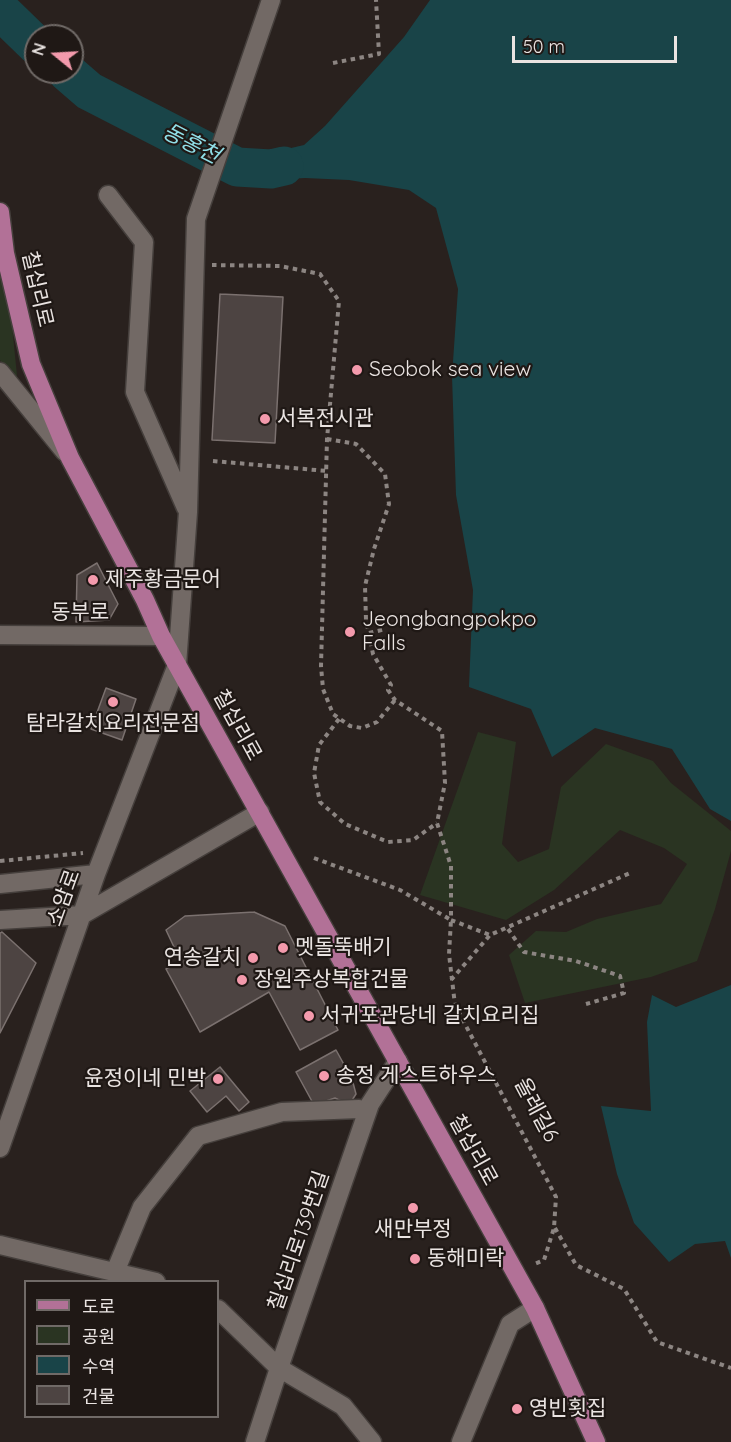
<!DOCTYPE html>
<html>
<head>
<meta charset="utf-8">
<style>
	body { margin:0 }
	#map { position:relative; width:731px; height:1442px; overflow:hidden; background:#29211e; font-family:Quicksand,"Noto Sans KR",sans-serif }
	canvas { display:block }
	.legend { position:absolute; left:24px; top:1280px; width:195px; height:138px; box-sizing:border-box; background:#1f1815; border:2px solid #706a67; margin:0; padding:8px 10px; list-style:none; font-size:18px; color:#eae4e2 }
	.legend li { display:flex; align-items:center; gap:12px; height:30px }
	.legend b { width:30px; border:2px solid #706a67 }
	.north { position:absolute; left:24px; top:24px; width:60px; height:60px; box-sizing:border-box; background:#1f1815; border:2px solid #706a67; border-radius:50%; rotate:288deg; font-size:16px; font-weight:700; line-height:24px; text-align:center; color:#eae4e2 }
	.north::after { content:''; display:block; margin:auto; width:21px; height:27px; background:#f39aac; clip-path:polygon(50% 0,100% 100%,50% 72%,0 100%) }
	.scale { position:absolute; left:512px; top:36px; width:165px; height:27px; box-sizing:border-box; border:3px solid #eae4e2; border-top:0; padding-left:8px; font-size:18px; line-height:21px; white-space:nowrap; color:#eae4e2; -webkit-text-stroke:4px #1f1815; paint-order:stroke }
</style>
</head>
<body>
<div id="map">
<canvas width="731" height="1442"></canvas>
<ul class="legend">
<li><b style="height:8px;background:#b27197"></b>도로</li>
<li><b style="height:16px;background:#2a3422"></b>공원</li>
<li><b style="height:16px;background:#194448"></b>수역</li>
<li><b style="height:16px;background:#4d4442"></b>건물</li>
</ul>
<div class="north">N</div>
<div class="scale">50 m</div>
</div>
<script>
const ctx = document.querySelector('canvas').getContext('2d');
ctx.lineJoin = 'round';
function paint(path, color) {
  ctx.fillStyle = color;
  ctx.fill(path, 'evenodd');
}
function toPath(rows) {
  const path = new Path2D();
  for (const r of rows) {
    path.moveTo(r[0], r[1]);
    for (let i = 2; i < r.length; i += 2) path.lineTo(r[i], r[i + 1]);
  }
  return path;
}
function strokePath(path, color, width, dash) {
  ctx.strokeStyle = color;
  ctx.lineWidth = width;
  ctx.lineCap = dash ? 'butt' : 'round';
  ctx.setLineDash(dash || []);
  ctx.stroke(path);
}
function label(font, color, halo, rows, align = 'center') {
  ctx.font = font + ' Quicksand,"Noto Sans KR",sans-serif';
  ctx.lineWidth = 4.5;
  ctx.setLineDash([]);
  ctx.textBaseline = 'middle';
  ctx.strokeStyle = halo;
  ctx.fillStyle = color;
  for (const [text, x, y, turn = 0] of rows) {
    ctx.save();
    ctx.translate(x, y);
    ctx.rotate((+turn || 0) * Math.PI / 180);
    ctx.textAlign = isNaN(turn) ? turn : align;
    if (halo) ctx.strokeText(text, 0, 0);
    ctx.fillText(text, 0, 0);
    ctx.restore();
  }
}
const green = toPath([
	[0,203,19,396,0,360],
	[478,732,516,742,502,844,518,862,549,849,561,787,606,744,653,761,671,783,731,831,731,851,715,909,697,961,651,977,525,1003,509,955,536,931,566,932,597,919,661,904,687,864,664,848,620,830,554,890,506,920,420,895]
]);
const water = toPath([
	[430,0,731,0,731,821,710,809,672,749,595,728,552,757,531,709,469,687,473,590,456,495,452,376,458,289,436,208,409,190,349,180,305,178,232,182,231,162,304,145,325,126,404,37],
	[731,985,731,1258,725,1241,695,1244,669,1262,634,1223,617,1174,601,1106,651,1111,647,1022,652,995,676,1007]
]);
const river = toPath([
	[0,10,36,45],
	[67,72,89,91,237,167,271,169,284,166]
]);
const building = toPath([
	[220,294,283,297,275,443,212,440,220,294],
	[97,563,118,604,109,620,76,622,77,575,97,563],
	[106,688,136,699,122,740,91,729,106,688],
	[254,912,285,926,338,1030,300,1050,269,992,200,1032,166,969,181,962,166,930,185,916,254,912],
	[2,932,36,963,0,1033,0,933,2,932],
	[336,1050,352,1079,356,1094,349,1105,335,1098,314,1105,296,1072,336,1050],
	[220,1067,249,1102,239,1111,226,1096,207,1112,190,1091,220,1067]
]);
const path = toPath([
	[333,63,379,54,376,0],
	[212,265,280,266,320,274,339,301,327,439,321,666,323,689,333,714,350,726,362,728,377,722,395,700],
	[327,439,356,444,385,474,389,504,374,549,365,586,366,620,373,654,391,685,388,690,395,700,442,731,445,783,437,823,451,866,451,919],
	[213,461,327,471],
	[369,633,386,629],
	[339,719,319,745,314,773,320,802,345,824,388,842,413,840,437,823],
	[314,858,400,890,451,920,449,954,455,1005,556,1197,554,1228,544,1260,532,1265],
	[0,861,83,853],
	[451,920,490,935,630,873],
	[508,929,524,952,576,961,620,976,624,993,586,1004],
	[451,980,490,935],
	[555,1228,576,1265,624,1289,657,1342,731,1368]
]);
const minor = toPath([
	[108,195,144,242,135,392,186,508],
	[0,372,65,452],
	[0,635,161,636],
	[0,884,96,874],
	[0,920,82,915,260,812],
	[0,1148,96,874,177,665,188,512,196,219,271,0],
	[0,1245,156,1282],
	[115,1272,142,1207,198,1136,282,1112,359,1109,367,1113],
	[218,1309,279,1368,343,1406,372,1442],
	[255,1442,279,1368,370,1104,398,1061],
	[461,1442,510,1324,535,1308]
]);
const major = toPath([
	[0,212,5,253,31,364,70,458,145,600,161,636,535,1308,596,1442]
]);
const markers = [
	[357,370,6,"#f39aac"],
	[265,419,6,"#f39aac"],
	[93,580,6,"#f39aac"],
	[350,632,6,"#f39aac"],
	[113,702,6,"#f39aac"],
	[283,948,6,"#f39aac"],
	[253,958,6,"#f39aac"],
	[242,980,6,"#f39aac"],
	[309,1016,6,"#f39aac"],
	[324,1076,6,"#f39aac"],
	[218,1079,6,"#f39aac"],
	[413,1208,6,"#f39aac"],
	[415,1259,6,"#f39aac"],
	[517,1409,6,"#f39aac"]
];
const streetNames = [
	["칠십리로",37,289,77],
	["동부로",80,613],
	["칠십리로",237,725,61],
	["소암로",64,898,-70],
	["올레길6",536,1110,62],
	["칠십리로",473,1150,61],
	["칠십리로139번길",299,1241,-71]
];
const poiNames = [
	["Seobok sea view",369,370],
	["서복전시관",277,419],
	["제주황금문어",105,580],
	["Jeongbangpokpo",362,620],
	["Falls",362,644],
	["탐라갈치요리전문점",113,724,"center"],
	["멧돌뚝배기",295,948],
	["연송갈치",241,958,"right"],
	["장원주상복합건물",254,980],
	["서귀포관당네 갈치요리집",321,1016],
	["송정 게스트하우스",336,1076],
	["윤정이네 민박",206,1079,"right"],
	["새만부정",413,1230,"center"],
	["동해미락",427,1259],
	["영빈횟집",529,1409]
];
const waterNames = [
	["동홍천",191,144,27]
];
paint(green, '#2a3422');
paint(water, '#194448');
strokePath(river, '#194448', 39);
paint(building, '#4d4442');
strokePath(building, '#7b716f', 1.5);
strokePath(minor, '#453f3c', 21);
strokePath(major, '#453f3c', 21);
strokePath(path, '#8c8582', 4, [4.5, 4.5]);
strokePath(minor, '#726965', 18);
strokePath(major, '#b27197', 18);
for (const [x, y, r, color] of markers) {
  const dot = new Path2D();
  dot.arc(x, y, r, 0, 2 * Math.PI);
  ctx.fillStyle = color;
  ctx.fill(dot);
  strokePath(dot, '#1f1815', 2);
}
label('21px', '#eae4e2', '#1f1815', streetNames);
label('21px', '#eae4e2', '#1f1815', poiNames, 'left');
label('italic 22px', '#90dee7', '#1f1815', waterNames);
</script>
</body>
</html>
